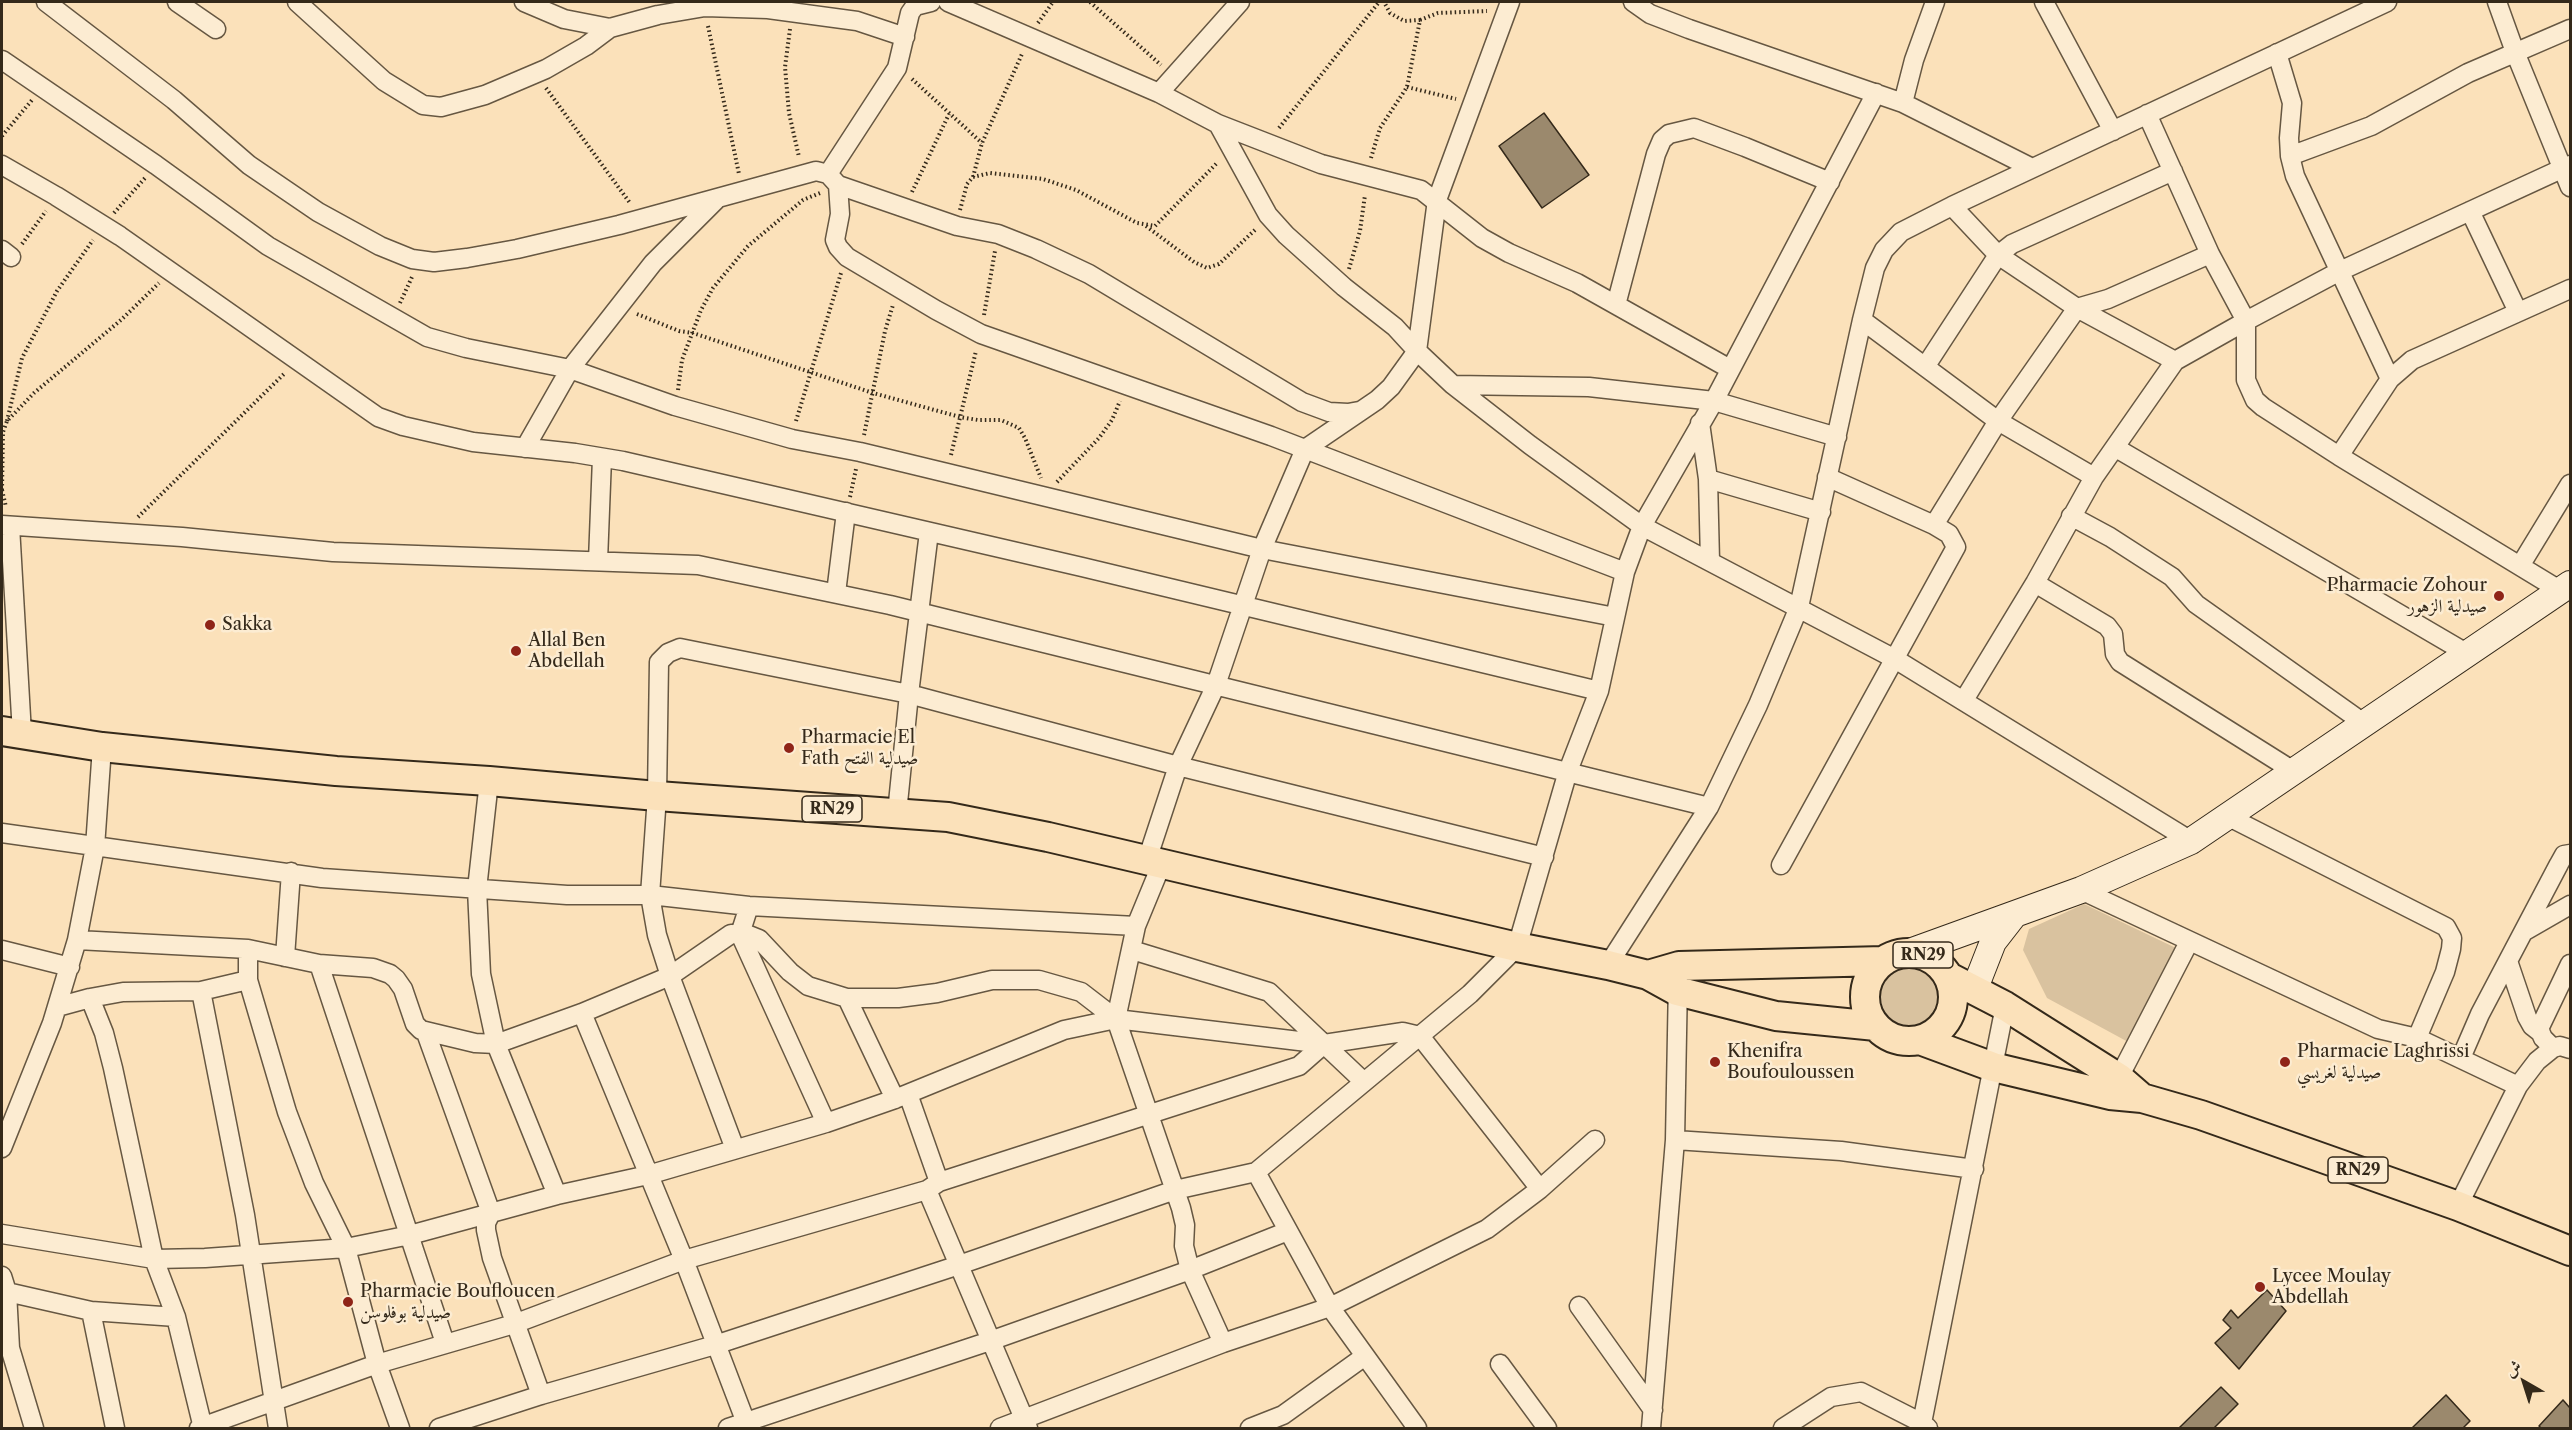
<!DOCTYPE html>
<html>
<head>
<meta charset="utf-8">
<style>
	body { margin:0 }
	#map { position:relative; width:2572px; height:1430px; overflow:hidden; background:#fbe1ba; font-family:"Libre Caslon Text",Amiri,serif }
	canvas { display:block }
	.frame { position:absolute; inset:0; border:3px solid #34291a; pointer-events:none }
	.north { position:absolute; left:2494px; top:1352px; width:60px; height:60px; -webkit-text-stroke:4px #fcecd2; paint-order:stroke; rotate:321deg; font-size:16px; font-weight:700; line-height:24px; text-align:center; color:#34291a }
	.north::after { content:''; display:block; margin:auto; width:21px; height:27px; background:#34291a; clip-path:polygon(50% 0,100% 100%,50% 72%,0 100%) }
</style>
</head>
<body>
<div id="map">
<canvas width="2572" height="1430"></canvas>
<div class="frame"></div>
<div class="north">ش</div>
</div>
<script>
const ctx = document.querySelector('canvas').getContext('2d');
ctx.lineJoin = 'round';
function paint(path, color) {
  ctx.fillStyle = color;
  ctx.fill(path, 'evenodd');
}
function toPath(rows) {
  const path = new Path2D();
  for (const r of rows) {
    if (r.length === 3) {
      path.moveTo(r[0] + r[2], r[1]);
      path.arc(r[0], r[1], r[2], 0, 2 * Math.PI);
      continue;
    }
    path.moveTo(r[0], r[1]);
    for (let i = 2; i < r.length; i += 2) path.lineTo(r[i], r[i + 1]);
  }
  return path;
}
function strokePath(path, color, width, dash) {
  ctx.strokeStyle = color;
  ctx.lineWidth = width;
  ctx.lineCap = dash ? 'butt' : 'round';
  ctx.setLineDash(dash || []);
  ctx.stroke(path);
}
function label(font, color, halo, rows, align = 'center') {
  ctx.font = font + ' "Libre Caslon Text",Amiri,serif';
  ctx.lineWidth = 5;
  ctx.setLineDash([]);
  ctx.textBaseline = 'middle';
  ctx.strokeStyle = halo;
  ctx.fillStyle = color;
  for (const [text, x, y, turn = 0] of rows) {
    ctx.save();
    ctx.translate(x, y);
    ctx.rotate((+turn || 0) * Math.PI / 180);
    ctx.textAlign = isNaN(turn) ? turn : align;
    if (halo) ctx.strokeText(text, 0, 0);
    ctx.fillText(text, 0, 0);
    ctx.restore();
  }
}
const green = toPath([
	[2084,904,2178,949,2130,1043,2047,998,2023,950,2029,929],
	[1909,996,31]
]);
const building = toPath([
	[1544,113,1589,175,1542,208,1499,146,1544,113],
	[2267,1290,2286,1311,2239,1369,2215,1343,2231,1328,2223,1320,2231,1310,2238,1318,2267,1290],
	[2221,1387,2238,1404,2214,1428,2179,1428,2221,1387],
	[2446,1395,2470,1421,2463,1428,2412,1428,2446,1395],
	[2563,1400,2570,1408,2570,1428,2541,1428,2539,1426,2563,1400]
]);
const path = toPath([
	[1090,2,1161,65],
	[1420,20,1438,13,1487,11],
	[1038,23,1053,2],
	[708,26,739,174],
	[790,29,785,67,789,113,799,157],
	[912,79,982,143],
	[1407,87,1456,99],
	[546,88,630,203],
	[1279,128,1379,2],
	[2,136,32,100],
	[1371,158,1380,128,1407,87,1420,20,1404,21,1390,13,1384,2],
	[973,177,982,143,1022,54],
	[912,192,949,114],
	[960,210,967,184,973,177,990,173,1043,179,1076,190,1137,223,1155,226,1218,162],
	[114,213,145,178],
	[1146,226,1194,262,1207,268,1219,264,1257,228],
	[22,244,46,211],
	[1349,269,1360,231,1365,195],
	[400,303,412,277],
	[637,314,679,331,693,333,873,393,960,417,978,420,1001,420,1019,428,1025,438,1041,478],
	[984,315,995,251],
	[678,390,682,360,701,310,713,288,748,246,803,200,820,193],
	[7,421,22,358,57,291,93,240],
	[796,421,841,273],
	[864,435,885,331,893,305],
	[951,455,976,351],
	[1057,482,1099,438,1112,420,1120,401],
	[2,490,3,432,7,421,34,393,121,320,159,283],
	[2,490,6,507],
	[850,497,856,469],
	[138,517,285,373]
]);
const street = toPath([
	[46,2,174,100,249,165,318,212,380,246,412,259,434,262,467,258,517,249,619,225,816,171,828,174,838,185,840,214,835,240,838,247,847,257,936,310,981,334,1271,436,1625,572],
	[177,2,216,29],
	[297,2,384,81,423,105,441,107,485,95,546,69,586,46,610,28,658,15,705,7,768,9,857,21,905,37],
	[524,2,564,19,610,28],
	[948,2,1159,93,1218,124,1321,164,1421,190,1482,238,1509,253,1577,283,1730,369],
	[1633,2,1650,14,1689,29,1903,103,2032,168],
	[2044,2,2113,131],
	[2497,2,2515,52,2570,187],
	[2277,53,2292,103,2289,138,2290,156,2295,176,2390,379],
	[2,60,156,165,268,246,427,337,466,348,570,369,675,406,792,439,860,452,1262,549,1615,617],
	[1159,93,1240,2],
	[1903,103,1914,60,1935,2],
	[1218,124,1268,215,1286,235,1344,287,1395,327,1417,351,1453,385,1530,445,1642,526,1895,659,2191,841],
	[2290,156,2371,126,2468,73,2570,29],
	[2,165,56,196,120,236,378,417,403,426,473,442,575,453,623,461,1082,567,1599,691],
	[828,174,897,68,910,13,915,6,931,2],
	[838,185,957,226,998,234,1036,249,1089,274,1302,402,1329,412,1348,413,1359,411],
	[1952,206,1998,255,2077,308,2175,361],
	[2470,211,2518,312],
	[2,250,11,257],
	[1616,305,1656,154,1662,140,1669,134,1694,128,1745,147,1830,182],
	[1862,320,1998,421,2094,477],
	[1925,367,1998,255,2012,244,2173,171],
	[1453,385,1589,387,1714,401,1837,437],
	[1700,423,1708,479,1710,561],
	[525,448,570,369,653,263,717,199],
	[2116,448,2468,654],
	[2339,456,2390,379,2412,360,2570,289],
	[1708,479,1821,512],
	[2071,516,2110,537,2172,577,2196,604,2365,724],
	[2,525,182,537,333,552,698,565,890,605,1709,807],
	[1934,525,1998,421,2077,308,2108,299,2210,254],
	[10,526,22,734],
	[598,561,602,458],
	[2520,566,2570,484],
	[2035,583,2107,626,2113,634,2115,654,2120,662,2295,772],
	[2561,591,2339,456,2263,407,2255,400,2246,380,2246,321,2340,271,2570,165],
	[836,593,846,512],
	[1964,700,2035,583,2094,477,2175,361,2246,321,2210,254,2147,114],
	[489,781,477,889,481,974,496,1044,557,1195],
	[897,813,909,694,929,532],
	[2229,817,2446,927,2452,938,2451,949,2445,972,2417,1038],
	[2,833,322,878,567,895,650,895,749,906,1136,926],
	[1147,860,1178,766,1216,685,1262,549,1305,449,1377,400,1391,387,1417,351,1437,200,1510,2],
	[1162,863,1136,926,1116,1019,1181,1208,1185,1225,1184,1246,1190,1270,1223,1343],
	[1781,865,1956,547,1949,534,1934,525,1827,477],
	[2081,890,2378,1029,2417,1038,2518,1086],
	[749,906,740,934,826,1123],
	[2525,931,2570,905],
	[77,940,248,949,319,964,373,968,390,974,396,979,403,989,415,1024,421,1030,475,1043,496,1044,582,1013,670,976,731,934,749,935,759,939,790,972,808,986,847,998,898,998,937,993,992,980,1039,980,1081,992,1116,1019],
	[248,949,248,980,287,1112,314,1183,346,1248,377,1364,400,1428],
	[2,950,70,967],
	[1132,950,1269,992,1363,1081],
	[285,957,291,872],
	[2508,961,2527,1017,2532,1026,2541,1033],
	[319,964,445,1343],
	[1608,965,1709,807,1758,705,1799,607,1862,320,1875,268,1884,250,1901,232,1952,206,2387,2],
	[201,991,248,980],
	[90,998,104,1033,113,1068,154,1259,176,1317,203,1428],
	[847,998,895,1099],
	[57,1007,90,998,123,992,201,991,245,1215,278,1428],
	[582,1013,684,1260,748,1428],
	[426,1033,491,1213,486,1223,486,1230,492,1258,541,1395],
	[2553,1048,2543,1038,2539,1029,2570,964],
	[2461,1058,2480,1014,2559,864,2564,855,2570,854],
	[2114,1087,2189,942],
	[908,1094,939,1182],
	[1675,1140,1841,1151,1974,1169],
	[2,1148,52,1023,77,940,95,847,102,747],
	[735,1149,670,976,657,935,650,895,657,796,659,662,668,653,680,648,909,694,1178,766,1544,857],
	[927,1190,1028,1428],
	[2458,1206,2518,1086,2537,1061,2553,1048,2560,1046,2570,1049],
	[2,1234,154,1259,205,1258,346,1248,410,1235,557,1195,648,1175,826,1123,895,1099,1064,1030,1116,1019,1324,1044,1403,1032,1420,1036,1540,1189],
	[2,1276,7,1292,10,1348,34,1428],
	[7,1292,91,1311,176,1317],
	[1579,1306,1653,1410],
	[91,1311,115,1428],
	[1500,1364,1547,1428],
	[199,1428,377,1364,514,1324,684,1260,927,1190,939,1182,1299,1066,1324,1044],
	[439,1428,541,1395,715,1345,959,1265,1175,1190,1256,1172],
	[728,1428,990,1341,1190,1270,1288,1231],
	[1000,1428,1223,1343,1330,1307,1487,1229,1540,1189,1595,1140],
	[1250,1428,1283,1415,1365,1356],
	[1417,1428,1330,1307,1256,1172,1470,994,1517,947,1568,771,1599,691,1625,572,1642,526,1714,401,1876,93],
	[1651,1428,1675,1140,1678,981],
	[1783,1428,1831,1397,1861,1392,1922,1423],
	[1928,1428,1922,1423,2005,1006]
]);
const secondary = toPath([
	[1907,953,2081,890,2191,841,2570,584],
	[1975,988,1993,942,2014,915]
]);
const primary = toPath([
	[2,731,102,747,336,771,489,781,657,796,948,817,1048,837,1517,947,1608,965,1648,975,1677,991,1776,1016,1876,1026],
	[1909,997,44],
	[1648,975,1679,966,1884,961],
	[1949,977,2005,1006,2119,1078,2142,1098],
	[1920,1040,1993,1067,2110,1095,2142,1098,2201,1115,2458,1206,2570,1251]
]);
const markers = [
	[2499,596,6,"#8f2418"],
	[210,625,6,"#8f2418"],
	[516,651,6,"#8f2418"],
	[789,748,6,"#8f2418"],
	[1715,1062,6,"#8f2418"],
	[2285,1062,6,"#8f2418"],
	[2260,1287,6,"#8f2418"],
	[348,1302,6,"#8f2418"]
];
const shields = [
	[832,809,60],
	[1923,955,60],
	[2358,1170,60]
];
const shieldNames = [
	["RN29",832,809],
	["RN29",1923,955],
	["RN29",2358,1170]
];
const poiNames = [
	["Pharmacie Zohour",2487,586,"right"],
	["صيدلية الزهور",2487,607,"right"],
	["Sakka",222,625],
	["Allal Ben",528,641],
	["Abdellah",528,662],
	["Pharmacie El",801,738],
	["Fath صيدلية الفتح",801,759],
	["Khenifra",1727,1052],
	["Boufouloussen",1727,1073],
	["Pharmacie Laghrissi",2297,1052],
	["صيدلية لغريسي",2297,1073],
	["Lycee Moulay",2272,1277],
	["Abdellah",2272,1298],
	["Pharmacie Boufloucen",360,1292],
	["صيدلية بوفلوسن",360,1313]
];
paint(green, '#d9c29f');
paint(building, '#9b896d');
strokePath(building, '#34291a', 1.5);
strokePath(street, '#665742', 21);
strokePath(secondary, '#34291a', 28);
strokePath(primary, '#34291a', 32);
strokePath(path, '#34291a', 4, [1.5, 3]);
strokePath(street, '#fcecd2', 18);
strokePath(secondary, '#fcecd2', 26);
strokePath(primary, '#fbe1ba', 28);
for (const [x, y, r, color] of markers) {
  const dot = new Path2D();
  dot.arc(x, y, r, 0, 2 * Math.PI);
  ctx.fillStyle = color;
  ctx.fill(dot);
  strokePath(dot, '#fcecd2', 2);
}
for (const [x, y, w] of shields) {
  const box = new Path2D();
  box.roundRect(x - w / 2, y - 13, w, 26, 4.5);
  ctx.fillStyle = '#fcecd2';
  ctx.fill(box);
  strokePath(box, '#34291a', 1.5);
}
label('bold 16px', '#34291a', null, shieldNames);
label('18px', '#34291a', '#fcecd2', poiNames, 'left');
</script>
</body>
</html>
